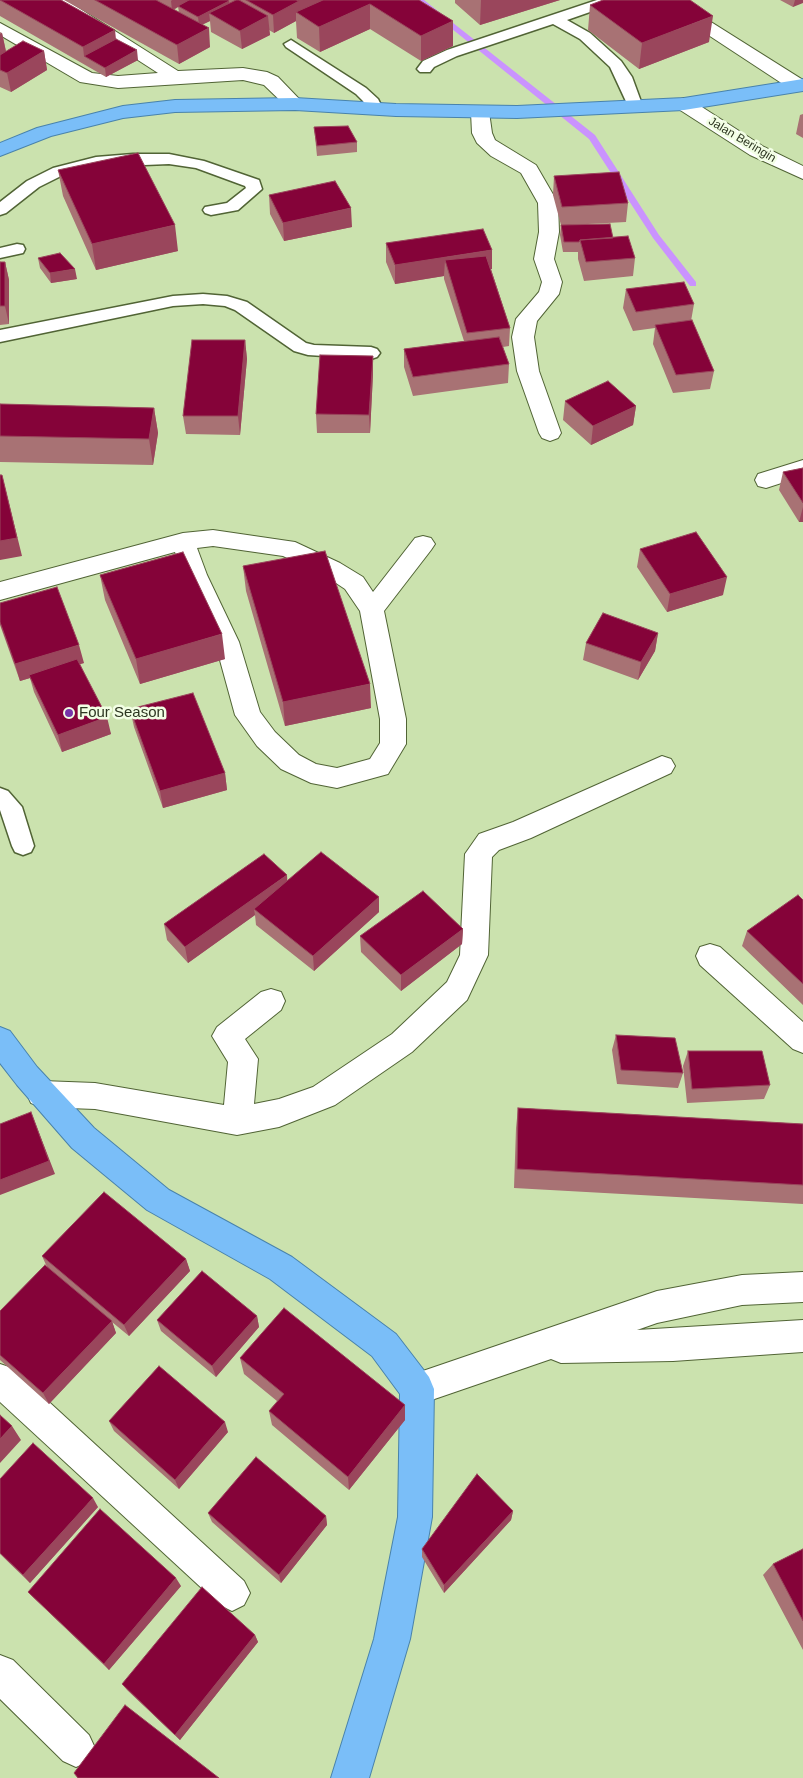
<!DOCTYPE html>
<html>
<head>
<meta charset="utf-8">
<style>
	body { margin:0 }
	canvas { display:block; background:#cbe2ae }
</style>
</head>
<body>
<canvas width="803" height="1778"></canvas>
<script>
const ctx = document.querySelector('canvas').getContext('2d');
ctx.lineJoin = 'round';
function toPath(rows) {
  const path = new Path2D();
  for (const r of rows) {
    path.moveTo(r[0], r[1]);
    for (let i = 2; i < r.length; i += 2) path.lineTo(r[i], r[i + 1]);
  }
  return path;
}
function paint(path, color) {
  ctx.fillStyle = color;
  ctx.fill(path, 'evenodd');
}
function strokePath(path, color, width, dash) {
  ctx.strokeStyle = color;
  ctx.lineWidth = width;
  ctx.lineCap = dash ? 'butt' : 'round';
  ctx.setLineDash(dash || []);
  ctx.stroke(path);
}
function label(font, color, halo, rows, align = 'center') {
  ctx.font = font + ' Helvetica,sans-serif';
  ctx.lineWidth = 5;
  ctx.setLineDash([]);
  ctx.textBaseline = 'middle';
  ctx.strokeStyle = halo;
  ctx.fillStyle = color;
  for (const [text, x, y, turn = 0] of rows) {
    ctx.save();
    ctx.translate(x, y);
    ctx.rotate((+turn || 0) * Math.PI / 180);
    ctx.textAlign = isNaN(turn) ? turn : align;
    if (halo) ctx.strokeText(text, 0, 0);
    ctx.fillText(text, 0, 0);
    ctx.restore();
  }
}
const stream = toPath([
	[416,0,424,0,595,135,659,235,696,282,696,286,690,286,653,238,589,139,416,0]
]);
const service = toPath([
	[597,0,611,0,612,2,610,5,567,20,590,33,621,61,632,77,643,107,640,110,630,110,610,67,580,39,553,24,457,56,434,67,430,72,420,72,417,69,423,61,447,50,597,0],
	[291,40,366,88,378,99,383,109,380,112,370,112,363,101,356,94,286,47,284,44,291,40],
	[133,154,169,154,204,161,259,180,262,189,238,210,211,215,205,213,203,210,205,207,227,203,246,188,245,186,196,168,169,164,96,167,65,174,39,187,6,213,0,215,0,202,27,181,53,168,96,157,133,154],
	[17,244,23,245,25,249,23,253,0,258,0,248,17,244],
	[203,294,227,296,247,302,306,343,314,345,371,347,377,349,380,353,377,357,371,359,308,355,294,351,235,310,225,306,203,304,173,306,0,342,0,330,173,296,203,294],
	[0,788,8,791,22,807,34,846,31,852,23,855,15,852,12,846,0,810,0,788]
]);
const minor = toPath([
	[45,0,66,0,178,71,243,68,267,72,278,77,304,104,302,108,288,108,264,85,243,80,118,88,80,82,0,35,0,23,92,73,118,76,158,73,45,0],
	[655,0,676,0,803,80,803,91,792,90,655,0],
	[684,98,691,100,764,147,803,166,803,179,750,155,677,108,675,104,677,100,684,98],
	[480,106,487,108,489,112,492,133,495,140,536,165,558,203,559,232,554,259,562,282,559,294,537,321,534,337,539,371,561,433,558,438,550,441,542,438,539,433,517,371,512,337,516,319,539,292,542,282,534,259,539,232,538,203,521,173,491,156,477,143,472,133,471,112,473,108,480,106],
	[803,460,803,476,766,488,758,486,755,480,758,474,803,460],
	[213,530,295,542,340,563,363,577,373,592,415,538,423,536,431,538,435,544,431,550,384,611,406,719,406,744,388,774,337,788,311,783,281,769,257,746,235,715,215,642,183,575,175,552,0,600,0,582,183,533,213,530],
	[213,546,283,556,324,575,345,589,360,611,380,719,380,743,370,759,337,768,316,764,299,755,275,732,260,712,239,642,207,575,197,548,213,546],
	[662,756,671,759,675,766,671,773,531,838,499,850,492,857,488,955,467,1000,412,1052,335,1105,279,1127,237,1135,95,1109,42,1107,31,1103,27,1094,31,1085,42,1081,95,1083,224,1105,228,1062,212,1036,217,1027,261,992,271,989,281,992,285,1001,281,1010,245,1039,258,1059,254,1104,279,1099,313,1087,392,1034,447,982,460,955,465,854,479,834,513,822,662,756],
	[710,944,720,947,803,1022,803,1053,793,1049,700,965,696,956,700,947,710,944],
	[803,1272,803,1302,742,1305,657,1323,637,1330,803,1320,803,1352,673,1361,561,1363,551,1359,417,1405,405,1401,400,1389,405,1377,417,1373,657,1291,742,1275,803,1272],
	[0,1364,12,1368,244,1581,250,1593,244,1605,232,1611,220,1605,0,1402,0,1364],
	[0,1655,13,1660,89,1735,95,1748,89,1761,76,1767,63,1761,0,1699,0,1655]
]);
const trunk = toPath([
	[803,79,803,91,684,110,517,118,396,116,295,110,175,112,123,118,51,136,0,156,0,143,37,128,123,106,175,100,295,98,396,104,517,106,684,98,803,79],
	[0,1027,10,1031,37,1067,94,1128,169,1190,292,1257,396,1334,429,1377,434,1389,432,1517,410,1639,369,1778,331,1778,374,1639,398,1517,400,1394,372,1356,270,1279,147,1210,72,1148,17,1085,0,1063,0,1027]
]);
const wall = toPath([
	[0,0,116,39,138,60,106,77,0,16],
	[64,0,419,0,453,21,453,46,421,61,370,29,320,52,297,38,296,21,274,33,269,30,270,35,242,49,211,32,210,21,202,25,210,47,179,64],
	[178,7,179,12,174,10],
	[455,0,560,0,480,25,455,3],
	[780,0,803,0,793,7],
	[590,5,709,42,639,69,588,30],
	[0,32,2,33,6,51,44,51,47,70,11,92,0,87],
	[803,114,803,138,796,134,800,115],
	[314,127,357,142,357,152,317,156],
	[58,170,178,251,96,270,63,196],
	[554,176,628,203,626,222,569,225,613,238,635,258,633,276,584,281,578,259,578,252,563,252,560,235,561,225,553,195],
	[269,195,352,227,284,241,270,214],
	[386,243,492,269,491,269,510,328,509,346,503,347,509,364,508,383,413,396,404,367,404,349,464,341,444,279,444,276,395,284,386,262],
	[38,258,77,279,51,283,40,268],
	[0,262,5,262,9,280,9,324,0,325],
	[626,289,694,304,691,321,714,371,710,389,673,393,653,344,655,328,633,331,623,308],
	[245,340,247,359,240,435,186,434,183,416],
	[373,356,373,374,370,433,317,433,316,414],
	[565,401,636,406,633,425,591,445,563,420],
	[0,404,154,408,158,433,153,465,0,462],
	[803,468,803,522,799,522,779,490,783,472],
	[640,549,723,595,667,612,637,567],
	[243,566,371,708,285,726,246,591],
	[100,575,225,659,140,684,105,600],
	[0,603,84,663,80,664,111,734,62,752,34,692,30,678,20,681,0,625],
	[658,633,655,651,638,680,583,660,586,643],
	[130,709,225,773,227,790,163,808,134,727],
	[287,881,379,897,379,912,314,971,256,925,255,915,188,963,167,940,164,924],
	[803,900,803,1005,742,946,747,931],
	[463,929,462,944,401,991,361,952,360,936],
	[616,1035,683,1073,678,1088,617,1084,612,1050],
	[688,1051,770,1085,764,1099,687,1103,683,1066],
	[518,1108,803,1124,803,1204,514,1188,516,1128],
	[42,1256,186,1259,190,1271,129,1336,112,1322,116,1333,49,1404,0,1360,0,1311,47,1267],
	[257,1316,259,1327,216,1377,161,1331,157,1320],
	[240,1358,405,1405,405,1420,349,1490,272,1425,269,1411,277,1401,244,1374],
	[109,1421,228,1432,179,1489,114,1431],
	[0,1479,98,1507,30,1583,0,1554],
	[513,1511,511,1520,444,1593,422,1557,422,1549],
	[208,1513,326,1516,327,1525,281,1583,212,1522],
	[803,1549,803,1650,763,1575,773,1564],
	[181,1586,109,1670,35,1599,28,1592],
	[255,1635,258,1642,180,1740,127,1690,122,1684]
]);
const shadedWall = toPath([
	[172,0,193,0,178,6,178,7,172,10,171,1],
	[297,0,329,0,296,12,296,21,274,33,273,15],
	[481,0,560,0,480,25],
	[795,0,803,0,803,3,793,7],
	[229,1,230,11,209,13,210,21,199,26,198,17],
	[370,4,370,29,320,52,319,27],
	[268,16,270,35,242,49,240,31],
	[713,16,709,42,639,69,642,43],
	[453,21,453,46,421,61,421,36],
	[209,28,210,47,179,64,177,45],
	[115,30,117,49,84,56,83,47],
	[2,33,6,52,0,55,0,34],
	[137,50,138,60,106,77,105,68],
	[44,51,47,70,11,92,7,73],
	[351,208,352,227,284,241,283,223],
	[175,225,178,251,96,270,92,244],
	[492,250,492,269,450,275,445,260,444,276,395,284,395,265],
	[5,262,9,280,9,324,5,306],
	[75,269,77,279,51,283,50,273],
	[245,340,247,359,240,435,238,416],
	[373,356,373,374,370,433,369,415],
	[636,406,633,425,591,445,593,426],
	[154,408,158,433,153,465,149,439],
	[2,475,22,556,0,560,0,541],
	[803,507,803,522,799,522],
	[727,577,723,595,667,612,670,594],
	[658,633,655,651,638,680,641,662],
	[222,634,225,659,140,684,136,659],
	[79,645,84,663,30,678,29,675,30,678,20,681,15,664],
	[370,684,371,708,285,726,283,702],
	[107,717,111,734,62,752,58,735],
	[225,773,227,790,163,808,160,791],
	[287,875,288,891,254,909,255,915,188,963,185,947],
	[379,897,379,912,314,971,313,956],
	[463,929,462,944,401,991,401,975],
	[31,1112,55,1174,0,1195,0,1180],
	[186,1259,190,1271,129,1336,124,1325],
	[257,1316,259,1327,216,1377,212,1366],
	[112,1321,116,1333,49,1404,43,1393],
	[405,1405,405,1420,349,1490,348,1477],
	[225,1422,228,1432,179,1489,175,1480],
	[12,1426,21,1440,0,1463,0,1439],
	[93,1498,98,1507,30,1583,23,1575],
	[513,1511,511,1520,444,1593,444,1585],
	[326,1516,327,1525,281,1583,279,1575],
	[176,1578,181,1586,109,1670,104,1664],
	[255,1635,258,1642,180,1740,175,1735]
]);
const building = toPath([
	[0,0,61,0,115,30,83,47,0,0],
	[95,0,156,0,209,28,177,45,95,0],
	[189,0,228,0,229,1,198,17,178,6,189,0],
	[236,0,239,0,268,16,240,31,209,13,236,0],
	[246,0,296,0,299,1,273,15,246,0],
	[323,0,419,0,453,21,421,36,370,4,319,27,296,12,323,0],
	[603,0,690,0,713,16,642,43,590,5,603,0],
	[116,39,137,50,105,68,84,56,116,39],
	[23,41,44,51,7,73,0,70,0,55,23,41],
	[348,126,357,142,317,146,314,127,348,126],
	[138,153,175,225,92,244,58,170,138,153],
	[619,172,628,203,562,207,554,176,619,172],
	[335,181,351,208,283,223,269,195,335,181],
	[610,224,613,238,580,240,579,242,564,242,561,225,610,224],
	[483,229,492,250,395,265,386,243,483,229],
	[628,236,635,258,586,262,580,240,628,236],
	[60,253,75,269,50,273,38,258,60,253],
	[486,256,510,328,467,333,445,260,486,256],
	[0,262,5,262,5,306,0,306,0,262],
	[684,282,694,304,636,312,626,289,684,282],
	[692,320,714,371,676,375,655,325,692,320],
	[499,337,509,364,413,377,404,349,499,337],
	[192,340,245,340,238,416,183,416,192,340],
	[320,355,373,356,369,415,316,414,320,355],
	[608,381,636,406,593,426,565,401,608,381],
	[0,404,154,408,149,439,0,436,0,404],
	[803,468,803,503,783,472,803,468],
	[0,475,2,475,17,538,0,541,0,475],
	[696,532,727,577,670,594,640,549,696,532],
	[325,551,370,684,283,702,243,566,325,551],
	[183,552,222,634,136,659,100,575,183,552],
	[57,587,79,645,15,664,0,622,0,603,57,587],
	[603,613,658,633,641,662,586,643,603,613],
	[77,659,107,717,58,735,29,675,77,659],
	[193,693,225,773,160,791,130,709,193,693],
	[321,852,379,897,313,956,254,909,321,852],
	[264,854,287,875,185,947,164,924,264,854],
	[423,891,463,929,401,975,360,936,423,891],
	[798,895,803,900,803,984,747,931,798,895],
	[616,1035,675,1038,683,1073,621,1070,616,1035],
	[688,1051,762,1051,770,1085,692,1089,688,1051],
	[518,1108,803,1124,803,1185,517,1169,518,1108],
	[31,1112,49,1161,0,1180,0,1124,31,1112],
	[104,1192,186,1259,124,1325,42,1256,104,1192],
	[45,1265,112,1321,43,1393,0,1355,0,1311,45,1265],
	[202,1271,257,1316,212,1366,157,1320,202,1271],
	[284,1308,405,1405,348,1477,269,1411,284,1394,240,1358,284,1308],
	[159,1366,225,1422,175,1480,109,1421,159,1366],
	[0,1415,12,1426,0,1439,0,1415],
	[33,1443,93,1498,23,1575,0,1553,0,1479,33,1443],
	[256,1457,326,1516,279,1575,208,1513,256,1457],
	[477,1474,513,1511,444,1585,422,1549,477,1474],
	[100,1509,176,1578,104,1664,28,1592,100,1509],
	[803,1549,803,1621,773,1564,803,1549],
	[202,1587,255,1635,175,1735,122,1684,202,1587],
	[125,1705,219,1778,78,1778,74,1773,125,1705]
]);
const markers = [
	[69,713,5,"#7634a8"]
];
const farStreetnames = [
	["Jalan Beringin",742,140,31]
];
const poiNames = [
	["Four Season",79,713]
];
paint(stream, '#ca93fe');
strokePath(service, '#516435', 3);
strokePath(minor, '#516435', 2);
strokePath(trunk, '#4983ab', 2);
paint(service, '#fff');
paint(minor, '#fff');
paint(trunk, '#7abef8');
paint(wall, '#a87274');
paint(shadedWall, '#9a465c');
paint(building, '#850339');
strokePath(building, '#9a465c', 1);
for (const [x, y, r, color] of markers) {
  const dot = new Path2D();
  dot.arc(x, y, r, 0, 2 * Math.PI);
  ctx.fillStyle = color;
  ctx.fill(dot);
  strokePath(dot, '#f2fee4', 2);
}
label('12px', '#2d3621', '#f2fee4', farStreetnames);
label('15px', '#2d3621', '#f2fee4', poiNames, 'left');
</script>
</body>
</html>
